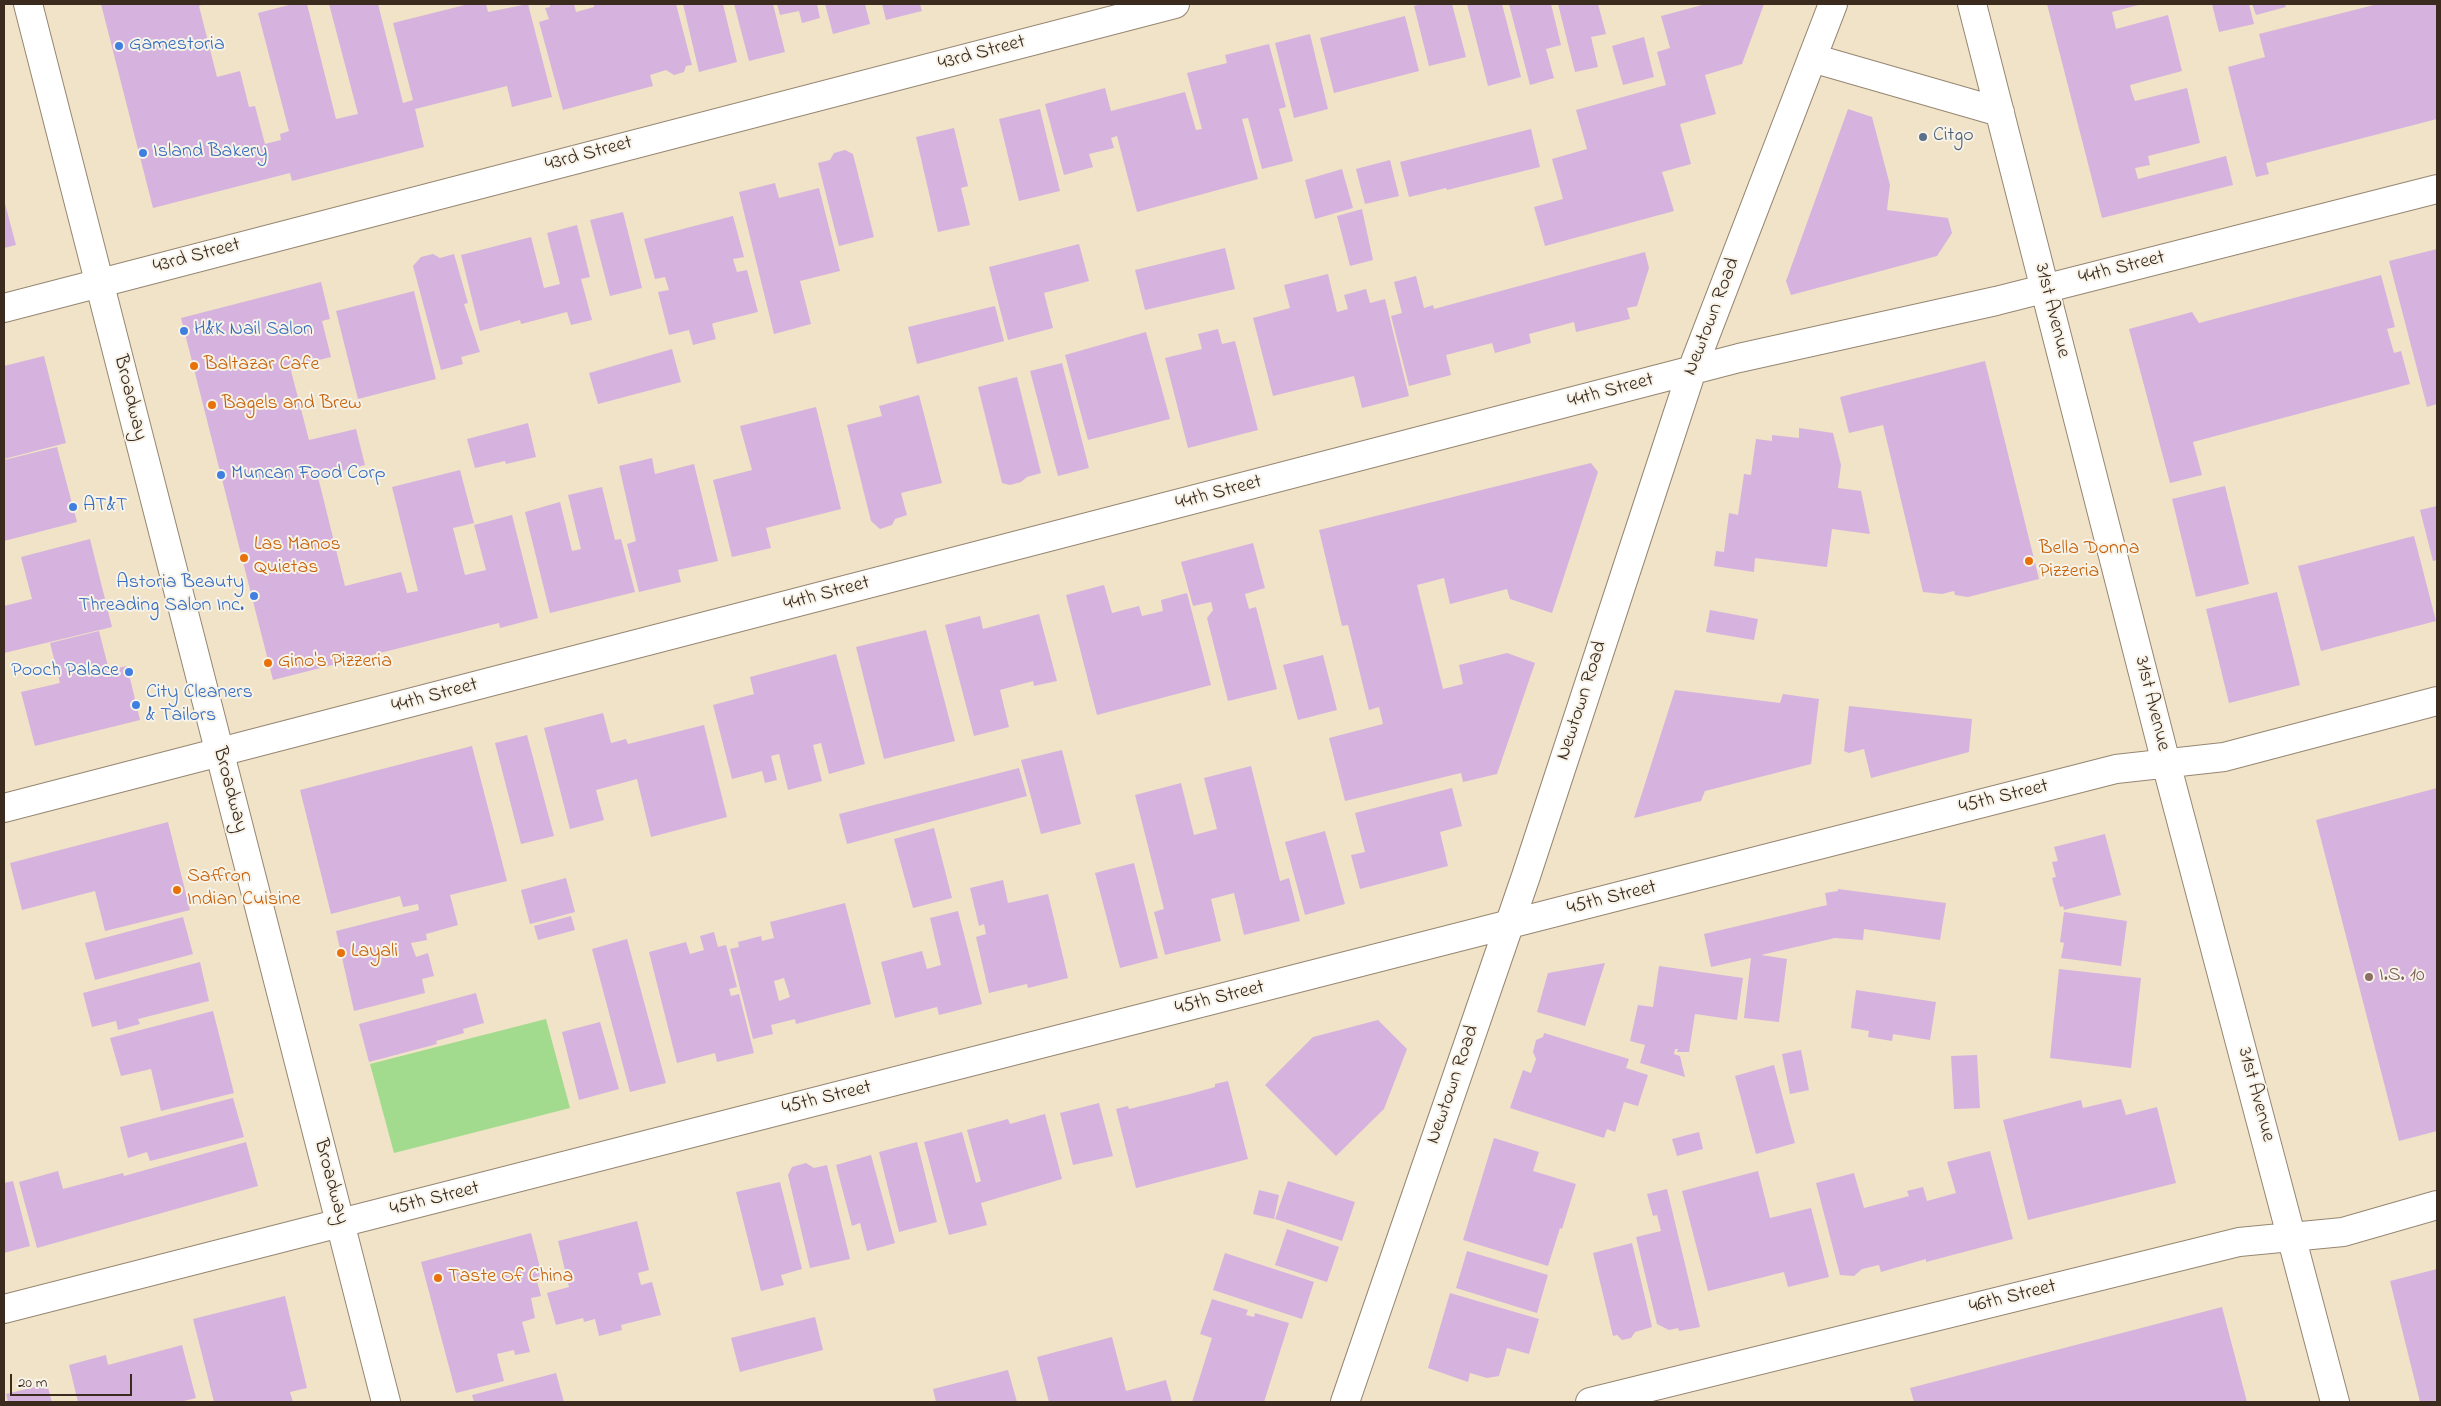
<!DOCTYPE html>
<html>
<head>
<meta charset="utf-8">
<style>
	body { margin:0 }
	#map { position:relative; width:2441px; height:1406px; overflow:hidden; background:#f0e3c7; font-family:"Indie Flower",sans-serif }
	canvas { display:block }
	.frame { position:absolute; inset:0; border:5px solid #3b2a1e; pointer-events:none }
	.scale { position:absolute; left:10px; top:1374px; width:122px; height:22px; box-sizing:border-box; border:2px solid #3b2a1e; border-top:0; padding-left:6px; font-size:15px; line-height:18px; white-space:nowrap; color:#3b2a1e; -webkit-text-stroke:4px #f7f3e8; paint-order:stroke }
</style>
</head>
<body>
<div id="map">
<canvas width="2441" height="1406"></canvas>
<div class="frame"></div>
<div class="scale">20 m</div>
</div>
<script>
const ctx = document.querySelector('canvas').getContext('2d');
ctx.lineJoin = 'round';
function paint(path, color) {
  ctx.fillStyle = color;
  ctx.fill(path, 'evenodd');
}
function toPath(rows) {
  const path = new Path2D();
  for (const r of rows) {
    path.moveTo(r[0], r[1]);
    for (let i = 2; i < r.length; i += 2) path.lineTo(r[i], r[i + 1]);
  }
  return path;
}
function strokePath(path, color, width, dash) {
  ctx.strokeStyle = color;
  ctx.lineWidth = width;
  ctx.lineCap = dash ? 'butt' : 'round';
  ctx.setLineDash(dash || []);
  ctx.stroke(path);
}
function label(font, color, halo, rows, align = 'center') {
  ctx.font = font + ' "Indie Flower",sans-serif';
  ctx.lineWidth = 4;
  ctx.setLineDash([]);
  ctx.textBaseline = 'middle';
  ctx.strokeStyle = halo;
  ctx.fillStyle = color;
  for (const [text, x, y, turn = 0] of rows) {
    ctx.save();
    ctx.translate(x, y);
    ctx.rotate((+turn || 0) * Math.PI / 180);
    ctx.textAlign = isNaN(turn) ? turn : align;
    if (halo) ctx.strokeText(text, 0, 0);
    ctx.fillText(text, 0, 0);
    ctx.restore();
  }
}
const green = toPath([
	[546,1019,570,1108,394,1153,370,1064]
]);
const building = toPath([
	[101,4,204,4,199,6,217,77,240,71,249,107,255,106,265,144,281,140,280,134,289,131,258,13,293,4,307,4,336,119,358,114,329,4,378,4,403,103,413,100,393,23,469,4,486,4,488,12,528,4,552,97,512,107,507,86,415,109,424,147,292,181,290,173,153,208],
	[550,4,574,4,576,12,594,7,594,4,676,4,692,65,686,66,684,72,674,75,666,70,650,75,653,86,563,110,539,22,549,19,545,8,550,7],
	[683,4,723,4,737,62,699,72],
	[734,4,773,4,785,52,749,61],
	[777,4,817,4,820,18,802,23,799,11,780,15],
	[825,4,865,4,870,24,833,34],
	[882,4,920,4,922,11,886,20],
	[1422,4,1452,4,1466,57,1429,66,1414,6],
	[1467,4,1502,4,1521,77,1488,86],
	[1509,4,1551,4,1561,45,1546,49,1554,78,1530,85],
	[1558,4,1598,4,1606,34,1591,37,1598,67,1575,72],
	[1706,4,1764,4,1742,64,1705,75,1716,114,1680,124,1691,164,1662,172,1674,211,1545,246,1534,207,1563,199,1552,159,1587,149,1576,110,1666,85,1657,52,1670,48,1661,16],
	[2047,4,2142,4,2112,12,2116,29,2168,15,2182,71,2130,85,2132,93,2135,101,2187,88,2200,143,2148,156,2150,165,2135,168,2138,179,2226,156,2233,185,2102,218],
	[2212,4,2249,4,2254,24,2219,32],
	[2252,4,2285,4,2286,7,2256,15],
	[2378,4,2437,4,2437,119,2266,163,2269,174,2256,177,2228,67,2265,57,2259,34],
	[1405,16,1419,71,1334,93,1320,38],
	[1310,34,1328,109,1294,118,1275,43],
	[1644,37,1654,77,1623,85,1612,46],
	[1269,44,1286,107,1279,109,1293,161,1262,169,1248,118,1242,119,1258,179,1137,212,1117,136,1111,138,1114,148,1089,154,1093,167,1064,175,1045,104,1105,88,1111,111,1185,92,1196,130,1202,129,1187,73,1227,63,1225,55],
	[1040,109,1060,191,1019,201,999,119],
	[1848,109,1872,117,1890,185,1887,210,1948,218,1952,233,1937,256,1791,295,1786,281],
	[954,128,968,186,961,188,970,225,938,232,916,137],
	[1531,129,1540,167,1447,190,1446,188,1409,197,1400,162],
	[845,150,853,154,874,237,839,246,818,163,830,160,834,153],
	[1390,160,1399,196,1365,204,1356,169],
	[1342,169,1353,208,1315,219,1305,180],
	[775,183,779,198,819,188,840,271,800,281,811,324,774,334,739,192],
	[4,200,16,245,4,248],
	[1362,209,1373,260,1350,266,1337,216],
	[623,212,642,288,610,296,590,220],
	[733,216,744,257,733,259,737,272,747,270,758,312,714,323,712,324,716,339,693,345,689,330,669,335,658,292,669,290,665,277,655,279,644,239],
	[577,225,590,277,581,279,592,320,571,325,567,312,521,324,520,320,480,331,461,255,531,237,544,288,560,284,547,233],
	[1079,244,1089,281,1044,293,1053,328,1008,340,989,267],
	[1225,248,1235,289,1145,310,1135,270],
	[2437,249,2437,404,2427,407,2389,261],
	[1645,252,1649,268,1637,306,1627,308,1630,319,1576,332,1574,322,1529,334,1531,343,1495,353,1492,343,1446,355,1451,375,1409,386,1391,316,1402,313,1394,282,1416,276,1424,308,1433,305,1434,309],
	[433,254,440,258,454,254,468,303,464,304,480,352,461,357,463,364,441,370,413,266,421,257],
	[1328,274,1337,312,1348,309,1344,295,1366,289,1370,303,1385,299,1409,396,1362,408,1354,376,1273,396,1253,318,1290,308,1284,285],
	[2381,275,2395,327,2387,329,2394,353,2401,351,2410,384,2193,442,2202,475,2170,483,2129,329,2192,312,2199,323],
	[321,282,330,319,322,321,331,357,290,367,309,440,356,429,365,465,318,477,345,586,401,572,407,593,418,591,392,487,460,470,474,523,453,528,465,575,486,570,474,525,512,515,538,618,500,628,499,623,273,680,181,318],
	[414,291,436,379,358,399,336,311],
	[995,306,1004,341,917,364,908,327],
	[1218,329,1222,344,1235,341,1258,430,1188,448,1165,358,1202,349,1198,334],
	[1146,332,1170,419,1088,440,1065,355],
	[672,349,681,382,598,404,589,373],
	[44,356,66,443,4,459,4,366],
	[1985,361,2039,579,1968,597,1955,595,1954,591,1942,594,1923,592,1883,425,1849,433,1840,397],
	[1062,363,1089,468,1058,476,1030,371],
	[1017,377,1041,473,1027,477,1021,482,1010,485,1002,483,978,387],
	[919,395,942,483,901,493,907,515,895,519,892,525,880,529,871,521,847,425,882,416,879,406],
	[816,407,841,509,766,528,771,548,732,557,713,480,752,470,740,426],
	[528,423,536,457,506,464,505,461,475,468,467,439],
	[1799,428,1833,433,1841,465,1838,488,1861,491,1870,534,1832,529,1827,567,1755,558,1754,572,1714,566,1716,551,1724,552,1729,513,1738,515,1744,474,1751,475,1756,439,1772,441,1772,435,1799,438],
	[57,447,77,522,4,541,4,460],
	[652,458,655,474,694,464,718,561,678,570,681,582,639,592,627,544,636,541,619,466],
	[1591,463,1598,472,1552,613,1510,599,1507,589,1450,604,1444,578,1417,585,1443,689,1463,684,1459,665,1507,653,1535,663,1497,774,1463,782,1461,773,1345,801,1329,738,1383,724,1379,707,1369,710,1348,625,1342,626,1319,530],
	[2225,486,2249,584,2196,597,2172,499],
	[602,487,615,540,621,539,635,592,550,613,525,512,560,502,572,551,581,549,568,495],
	[2437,506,2437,560,2433,561,2420,510],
	[2414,536,2436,621,2321,651,2298,566],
	[90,539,112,627,4,653,4,606,32,599,21,557],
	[1253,543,1265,588,1245,594,1249,609,1256,607,1277,689,1228,701,1207,618,1213,610,1211,602,1193,606,1181,562],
	[1104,585,1112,613,1139,606,1142,616,1163,611,1161,600,1187,593,1211,685,1097,715,1066,595],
	[2277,592,2300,685,2229,703,2206,609],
	[1710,610,1758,619,1754,640,1706,632],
	[1039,614,1057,681,1034,686,1033,681,1000,690,1009,727,974,736,945,625,980,616,983,629],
	[926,630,955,741,884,759,856,647],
	[99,631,109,670,127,666,140,720,35,746,21,692,60,683,50,643],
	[836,654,865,764,829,774,821,743,813,745,822,781,788,790,779,754,771,756,777,780,765,783,762,771,732,779,713,705,754,694,750,677],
	[1323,655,1337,710,1298,720,1283,665],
	[1675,690,1780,703,1783,694,1819,699,1811,764,1705,791,1701,801,1634,818],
	[1849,706,1972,719,1969,752,1871,778,1864,749,1849,753,1844,751],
	[603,713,611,743,626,739,628,744,704,725,727,817,651,837,637,779,596,790,604,820,570,829,544,728],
	[527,735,554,836,521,844,495,743],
	[472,746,507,881,450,895,458,925,426,934,427,940,411,943,416,957,428,953,434,976,422,979,425,993,354,1011,336,931,419,910,418,904,403,907,400,896,331,914,300,790],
	[1062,750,1081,824,1041,834,1021,760],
	[1251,766,1280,881,1289,878,1300,921,1244,935,1234,893,1211,899,1221,941,1165,955,1154,912,1164,909,1135,795,1181,783,1194,835,1217,829,1204,778],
	[1019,768,1027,796,847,844,839,814],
	[1452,788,1462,826,1440,832,1448,866,1360,889,1351,855,1365,852,1355,813],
	[2437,788,2437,1131,2399,1141,2316,820],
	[168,822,190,910,105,931,95,891,22,910,10,863],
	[934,828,952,898,913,908,894,839],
	[1325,831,1345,904,1305,915,1285,842],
	[2105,834,2121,895,2064,910,2063,906,2060,907,2052,878,2056,877,2052,862,2058,861,2054,847],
	[1134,863,1158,958,1120,968,1095,873],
	[566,878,575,912,530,924,521,890],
	[1003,880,1008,903,1048,894,1068,978,1028,988,1027,984,989,993,976,937,986,934,984,924,979,926,970,888],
	[1838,889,1946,903,1940,940,1864,929,1863,940,1835,938,1761,955,1787,959,1779,1022,1744,1018,1751,958,1711,967,1704,934,1827,905,1825,893,1838,891],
	[845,903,871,1004,796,1024,795,1019,771,1025,773,1034,753,1039,730,949,739,947,738,942,761,936,762,941,774,938,770,922],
	[784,978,790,997,779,1001,774,981],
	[958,911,982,1004,939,1015,937,1007,895,1018,881,962,922,951,927,969,941,965,930,918],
	[2064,912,2127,921,2121,966,2061,958,2064,943,2060,942],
	[571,916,575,930,538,940,534,926],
	[183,917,193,954,95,980,85,943],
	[714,932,718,947,726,945,737,987,729,989,731,996,739,994,754,1053,717,1062,715,1053,677,1063,649,952,686,942,690,954,704,950,700,936],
	[627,939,666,1083,630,1092,592,949],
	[200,962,209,1001,138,1019,140,1024,118,1030,116,1021,92,1027,83,993],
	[1605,963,1585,1026,1537,1012,1548,973],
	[1659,966,1743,978,1737,1020,1695,1014,1689,1052,1677,1052,1678,1049,1675,1049,1674,1054,1680,1056,1685,1077,1640,1063,1645,1045,1630,1041,1638,1005,1653,1007],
	[2059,969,2141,978,2131,1068,2050,1058],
	[1856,990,1936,1002,1930,1040,1893,1034,1892,1041,1868,1037,1869,1031,1851,1028],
	[476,993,484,1023,463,1029,464,1033,436,1041,437,1044,369,1062,359,1024],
	[213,1011,234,1093,161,1111,151,1069,121,1076,110,1038],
	[1378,1020,1407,1049,1384,1109,1336,1156,1265,1085,1313,1037],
	[600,1022,619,1089,579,1100,562,1032],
	[1544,1033,1629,1059,1626,1068,1648,1075,1638,1106,1624,1102,1615,1132,1607,1129,1604,1138,1510,1108,1523,1070,1531,1073,1536,1059,1533,1052,1536,1040,1543,1037],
	[1801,1050,1809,1090,1790,1094,1782,1054],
	[1977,1055,1980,1108,1954,1109,1951,1056],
	[1774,1065,1795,1143,1756,1154,1735,1076],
	[1228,1081,1248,1159,1136,1188,1116,1109,1128,1106,1129,1109,1190,1094,1215,1087,1215,1084],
	[233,1098,244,1137,150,1161,147,1152,128,1158,120,1127],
	[2121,1099,2126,1115,2157,1107,2176,1183,2028,1220,2003,1120,2081,1100,2083,1108],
	[1099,1103,1113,1156,1073,1165,1060,1113],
	[1045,1114,1062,1179,981,1203,987,1225,949,1235,924,1142,962,1132,976,1183,981,1181,967,1130,1008,1119,1010,1124],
	[1699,1132,1703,1149,1677,1156,1672,1139],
	[1494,1138,1539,1152,1533,1171,1576,1184,1562,1229,1560,1228,1548,1266,1463,1240],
	[246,1142,258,1186,37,1248,19,1182,58,1171,63,1189,123,1173,124,1176],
	[917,1142,937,1222,899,1232,879,1152],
	[1990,1151,2013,1239,1926,1262,1926,1259,1881,1272,1879,1265,1862,1269,1854,1276,1840,1275,1816,1183,1854,1173,1864,1208,1909,1196,1907,1191,1923,1187,1927,1201,1956,1193,1947,1162],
	[871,1155,895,1243,867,1251,860,1223,852,1226,836,1165],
	[806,1163,814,1168,827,1165,850,1259,810,1268,788,1175,792,1167],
	[1758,1171,1770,1218,1811,1208,1829,1277,1788,1287,1784,1272,1708,1291,1682,1191],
	[13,1181,30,1246,4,1253,4,1183],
	[1288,1181,1355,1202,1342,1241,1275,1219],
	[780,1182,802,1269,781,1275,784,1285,761,1291,736,1192],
	[1667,1189,1700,1327,1679,1331,1678,1328,1669,1330,1657,1324,1636,1237,1661,1231,1657,1215,1653,1216,1647,1194],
	[1259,1190,1279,1195,1274,1219,1253,1214],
	[637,1221,649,1270,638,1273,641,1285,652,1282,661,1315,621,1325,622,1330,599,1336,595,1319,584,1322,583,1318,556,1325,547,1293,569,1287,558,1241],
	[1287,1229,1339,1247,1327,1282,1275,1265],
	[531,1233,543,1279,537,1281,541,1296,531,1298,535,1318,522,1322,530,1352,515,1355,514,1350,497,1354,504,1381,456,1393,421,1262],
	[1632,1243,1652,1327,1635,1332,1631,1338,1622,1340,1617,1335,1613,1336,1593,1253],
	[1467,1251,1548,1275,1537,1313,1456,1288],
	[1225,1253,1314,1282,1302,1319,1213,1290],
	[2437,1269,2437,1402,2420,1402,2390,1281],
	[1450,1293,1539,1319,1529,1354,1507,1348,1499,1376,1487,1378,1470,1373,1468,1382,1428,1368],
	[285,1296,307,1388,290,1392,293,1402,214,1402,193,1319],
	[1212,1299,1248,1310,1246,1315,1254,1317,1255,1313,1289,1323,1264,1402,1192,1402,1212,1338,1200,1334],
	[2222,1307,2247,1402,1914,1402,1910,1388],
	[815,1317,823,1350,740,1372,731,1338],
	[1112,1337,1126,1391,1166,1380,1172,1402,1049,1402,1037,1357],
	[182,1345,196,1398,180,1402,78,1402,69,1365,106,1355,108,1365],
	[1008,1370,1017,1402,936,1402,933,1389],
	[556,1373,564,1402,474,1402,472,1395],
	[47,1384,52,1402,8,1402,6,1394]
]);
const minor = toPath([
	[1972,4,2166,763,2335,1402],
	[1812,58,2000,112],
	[4,308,1175,4],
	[4,808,1739,358,1996,301,2437,189],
	[4,1309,2116,769,2224,757,2437,701],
	[1345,1402,1526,876,1692,370,1833,4],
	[1590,1402,2239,1242,2343,1232,2437,1205]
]);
const major = toPath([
	[28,4,386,1402]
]);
const markers = [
	[119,46,5,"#3f7fe0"],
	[1923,137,5,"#5c6f8a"],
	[143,153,5,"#3f7fe0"],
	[184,331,5,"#3f7fe0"],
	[194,366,5,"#e8710a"],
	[212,405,5,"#e8710a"],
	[221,475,5,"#3f7fe0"],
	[73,507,5,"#3f7fe0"],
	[244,558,5,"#e8710a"],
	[2029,561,5,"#e8710a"],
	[254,596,5,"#3f7fe0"],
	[268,663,5,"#e8710a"],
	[129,672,5,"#3f7fe0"],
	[136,705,5,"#3f7fe0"],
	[177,890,5,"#e8710a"],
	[341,953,5,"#e8710a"],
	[2369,977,5,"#8d6e63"],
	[438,1278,5,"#e8710a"]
];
const shopNames = [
	["Gamestoria",129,46],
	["Island Bakery",153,153],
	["H&K Nail Salon",194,331],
	["Muncan Food Corp",231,475],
	["AT&T",83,507],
	["Astoria Beauty",244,584,"right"],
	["Threading Salon Inc.",244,607,"right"],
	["Pooch Palace",119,672,"right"],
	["City Cleaners",146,694],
	["& Tailors",146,717]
];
const streetNames = [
	["43rd Street",982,54,-15],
	["43rd Street",589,155,-15],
	["43rd Street",197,257,-15],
	["44th Street",2122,269,-14],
	["31st Avenue",2051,311,76],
	["Newtown Road",1713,317,-69],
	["44th Street",1611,392,-15],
	["Broadway",129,398,76],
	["44th Street",1219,494,-15],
	["44th Street",827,595,-15],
	["44th Street",435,697,-15],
	["Newtown Road",1583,701,-72],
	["31st Avenue",2151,704,76],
	["Broadway",229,790,75],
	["45th Street",2004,798,-14],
	["45th Street",1612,899,-14],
	["45th Street",1220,999,-14],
	["Newtown Road",1454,1085,-71],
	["31st Avenue",2255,1095,75],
	["45th Street",827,1099,-14],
	["Broadway",330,1182,75],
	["45th Street",435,1200,-14],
	["46th Street",2013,1298,-14]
];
const serviceNames = [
	["Citgo",1933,137]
];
const foodNames = [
	["Baltazar Cafe",204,366],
	["Bagels and Brew",222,405],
	["Las Manos",254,546],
	["Quietas",254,569],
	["Bella Donna",2039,550],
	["Pizzeria",2039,573],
	["Gino's Pizzeria",278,663],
	["Saffron",187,878],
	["Indian Cuisine",187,901],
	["Layali",351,953],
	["Taste Of China",448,1278]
];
const educationNames = [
	["I.S. 10",2379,977]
];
paint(green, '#a2db8d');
paint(building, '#d6b3de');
strokePath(minor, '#968672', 30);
strokePath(major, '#968672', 30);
strokePath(minor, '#fff', 28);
strokePath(major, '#fff', 28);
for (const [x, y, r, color] of markers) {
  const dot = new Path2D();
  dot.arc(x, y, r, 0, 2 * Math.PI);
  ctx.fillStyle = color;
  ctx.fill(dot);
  strokePath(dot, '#f7f3e8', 2);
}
label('20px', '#366cbe', '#f7f3e8', shopNames, 'left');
label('20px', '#3b2a1e', '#f7f3e8', streetNames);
label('20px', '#4e5e75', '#f7f3e8', serviceNames, 'left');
label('20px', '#c56008', '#f7f3e8', foodNames, 'left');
label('20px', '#785e54', '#f7f3e8', educationNames, 'left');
</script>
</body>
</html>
